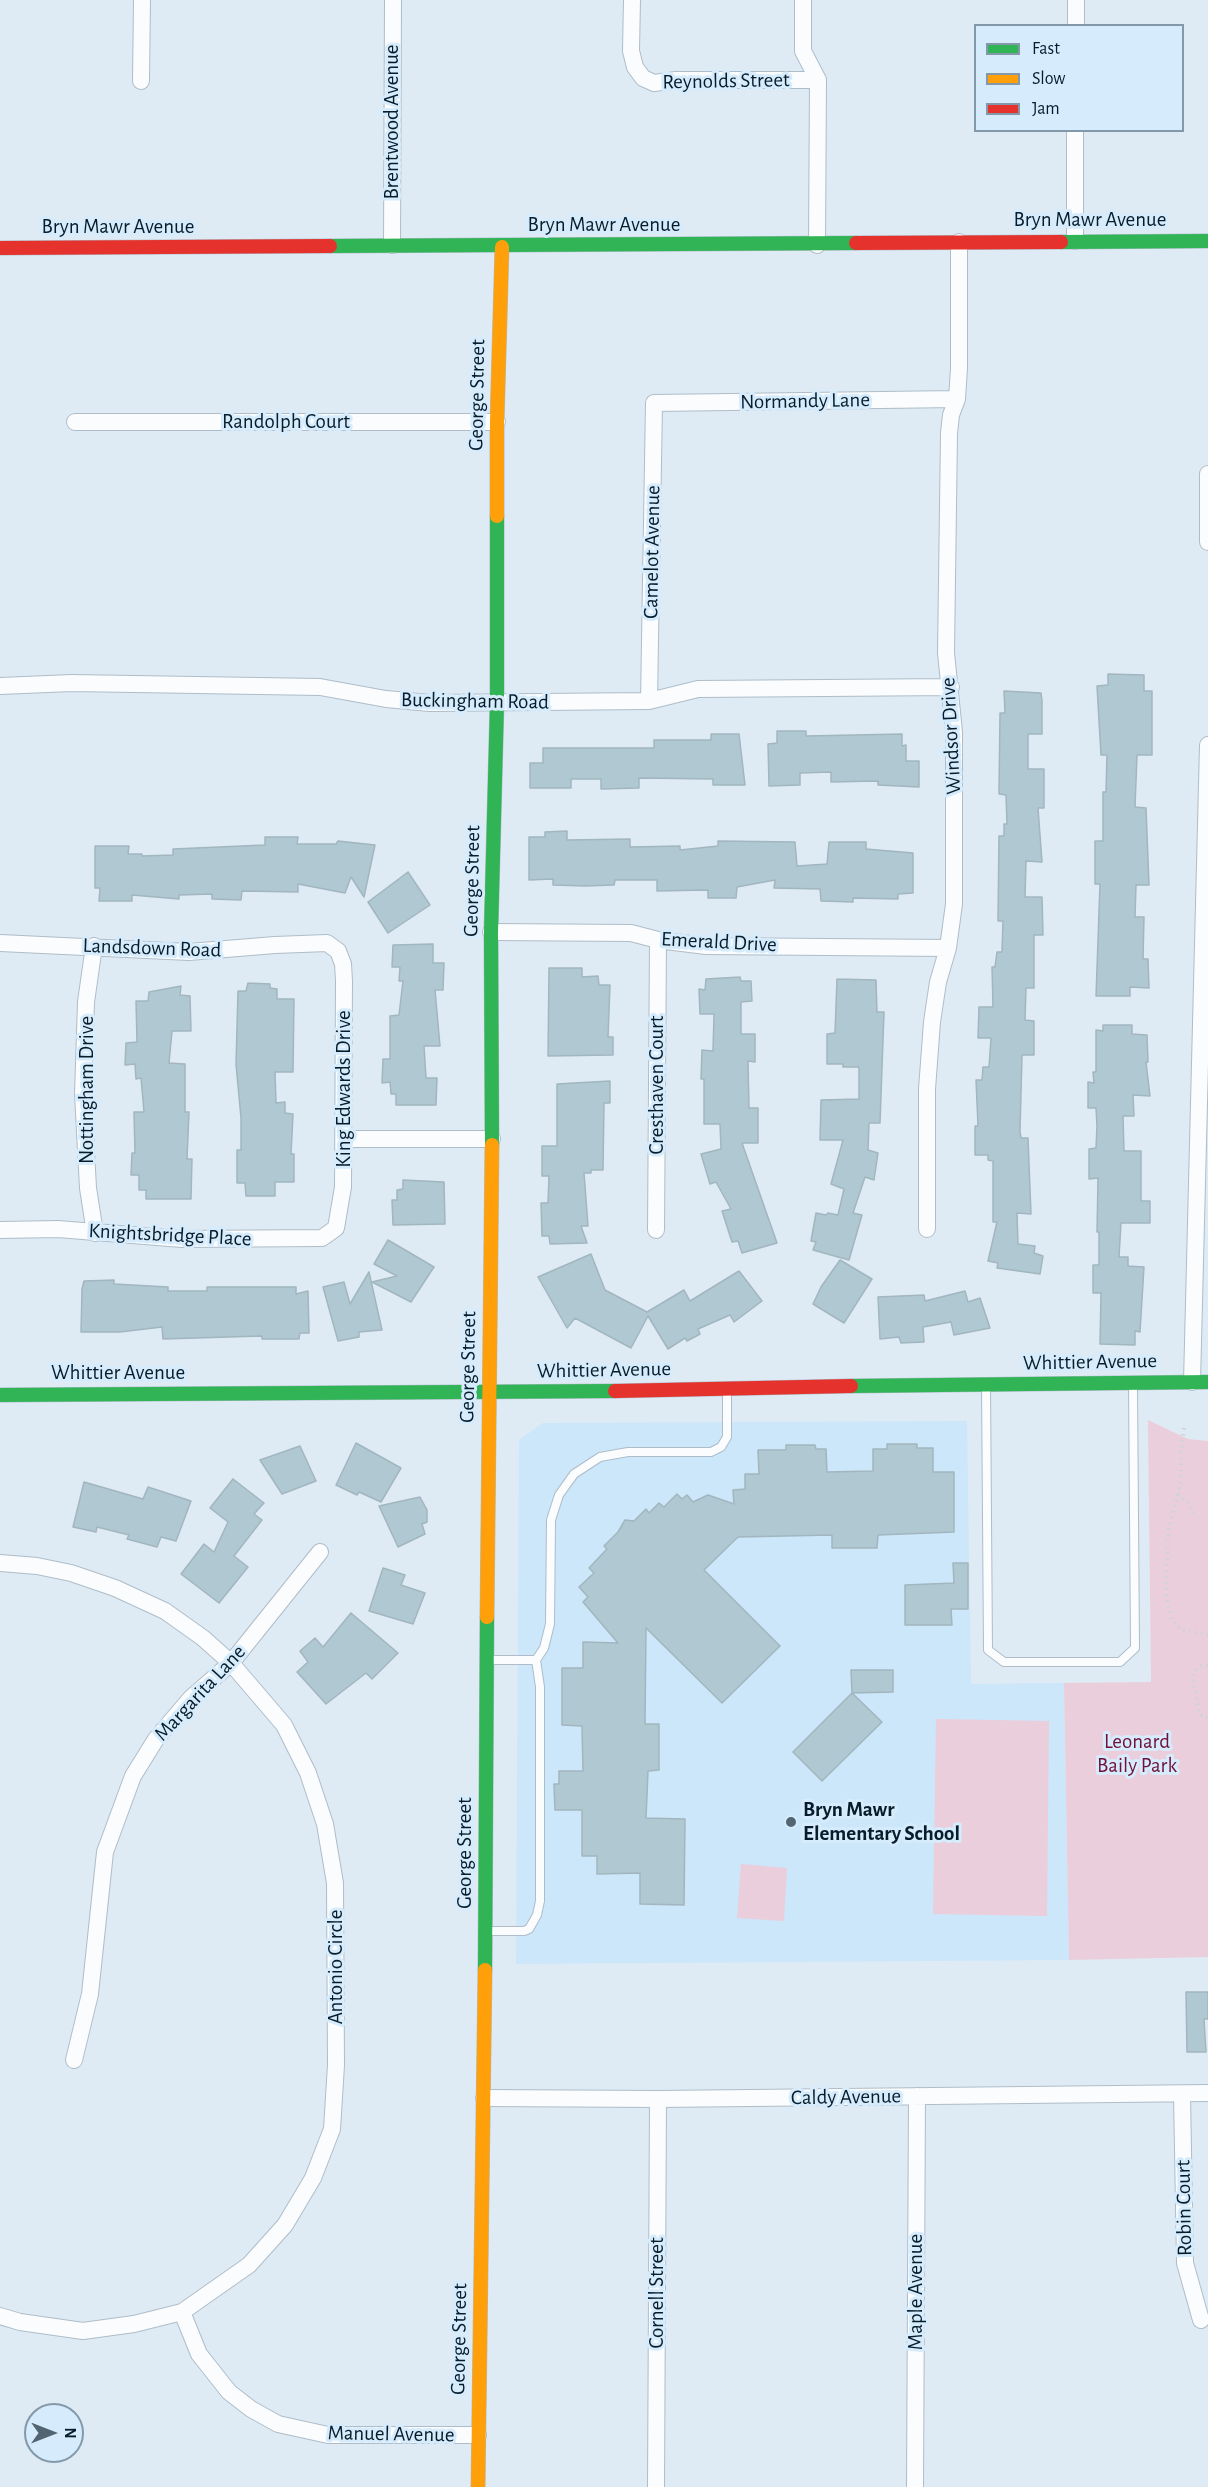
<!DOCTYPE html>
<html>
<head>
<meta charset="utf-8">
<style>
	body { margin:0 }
	#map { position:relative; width:1208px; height:2487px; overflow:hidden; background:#dfebf4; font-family:"Alegreya Sans",sans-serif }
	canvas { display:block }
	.legend { position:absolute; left:974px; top:24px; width:210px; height:108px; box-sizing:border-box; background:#d6ecfd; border:2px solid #8399a9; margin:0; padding:8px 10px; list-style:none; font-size:18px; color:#071d2c }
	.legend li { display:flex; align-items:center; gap:12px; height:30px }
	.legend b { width:30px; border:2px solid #8399a9 }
	.north { position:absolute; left:24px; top:2403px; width:60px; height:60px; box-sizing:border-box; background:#d6ecfd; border:2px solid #8399a9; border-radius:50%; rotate:90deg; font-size:16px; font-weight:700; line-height:24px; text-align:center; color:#071d2c }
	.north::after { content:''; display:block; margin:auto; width:21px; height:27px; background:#536572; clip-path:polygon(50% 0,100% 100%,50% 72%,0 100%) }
</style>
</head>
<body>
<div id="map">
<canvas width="1208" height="2487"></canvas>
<ul class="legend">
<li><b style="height:8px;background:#30b455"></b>Fast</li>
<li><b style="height:8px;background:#ff9f0a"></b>Slow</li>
<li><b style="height:8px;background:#e5322d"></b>Jam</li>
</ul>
<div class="north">N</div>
</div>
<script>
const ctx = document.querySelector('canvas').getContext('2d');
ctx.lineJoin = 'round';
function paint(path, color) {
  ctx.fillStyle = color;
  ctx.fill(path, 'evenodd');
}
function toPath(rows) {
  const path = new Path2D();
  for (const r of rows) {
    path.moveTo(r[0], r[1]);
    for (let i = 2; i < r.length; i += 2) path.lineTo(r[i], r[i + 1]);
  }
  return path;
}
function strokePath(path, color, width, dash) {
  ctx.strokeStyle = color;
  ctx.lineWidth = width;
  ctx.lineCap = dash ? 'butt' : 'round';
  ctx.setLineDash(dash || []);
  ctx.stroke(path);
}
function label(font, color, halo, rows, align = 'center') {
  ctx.font = font + ' "Alegreya Sans",sans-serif';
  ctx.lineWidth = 6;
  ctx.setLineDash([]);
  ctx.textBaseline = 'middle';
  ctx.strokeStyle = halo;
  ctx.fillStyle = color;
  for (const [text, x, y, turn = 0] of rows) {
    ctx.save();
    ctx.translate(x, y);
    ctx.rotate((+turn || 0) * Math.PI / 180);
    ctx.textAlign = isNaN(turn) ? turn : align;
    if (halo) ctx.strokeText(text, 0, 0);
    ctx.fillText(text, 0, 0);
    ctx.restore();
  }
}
const built = toPath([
	[967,1421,971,1684,1064,1683,1069,1960,516,1964,519,1440,543,1423]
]);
const green = toPath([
	[1148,1420,1188,1439,1208,1441,1208,1957,1069,1960,1064,1683,1151,1682],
	[936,1719,1049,1721,1047,1916,933,1914],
	[741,1864,787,1868,784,1921,737,1918]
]);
const building = toPath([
	[1108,674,1144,675,1144,691,1152,691,1152,755,1137,755,1135,807,1146,808,1149,885,1136,885,1135,917,1144,917,1143,959,1148,959,1149,988,1130,987,1130,996,1096,996,1100,884,1095,884,1095,841,1103,841,1103,792,1106,792,1107,755,1101,755,1097,686,1108,685,1108,674],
	[1004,691,1041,693,1042,701,1042,734,1028,734,1028,769,1044,769,1044,808,1038,808,1042,862,1026,861,1025,897,1042,897,1043,935,1034,935,1034,988,1026,988,1025,1020,1034,1021,1034,1055,1022,1055,1020,1131,1021,1138,1028,1138,1031,1214,1017,1213,1018,1244,1035,1246,1034,1253,1043,1256,1040,1274,997,1268,998,1263,988,1261,997,1222,993,1222,993,1161,988,1160,988,1155,975,1155,975,1126,978,1126,976,1080,982,1080,983,1067,989,1067,991,1038,978,1038,979,1007,993,1007,992,967,995,967,997,952,1002,952,1003,921,998,921,999,836,1004,836,1004,824,1007,824,1006,795,999,794,1000,713,1005,713,1004,691],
	[777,731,806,731,806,736,902,734,902,746,906,745,906,761,919,761,919,787,878,785,878,781,831,782,831,772,800,773,800,785,769,786,768,744,777,743,777,731],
	[711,734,739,734,745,785,713,785,713,779,639,778,639,788,601,789,601,779,571,779,571,788,530,788,530,763,543,763,543,748,654,748,654,740,711,740,711,734],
	[567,831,567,840,630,839,630,847,680,846,680,850,718,846,718,841,795,842,797,866,827,864,829,842,866,842,866,849,913,853,913,893,898,894,898,899,853,898,853,902,821,901,820,889,774,888,775,880,737,887,736,898,708,898,708,890,657,891,657,880,615,880,614,885,586,886,553,885,553,879,529,880,529,837,545,837,545,832,567,831],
	[265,837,298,837,297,844,336,844,338,841,375,845,364,897,351,877,345,893,298,884,298,892,242,891,241,900,212,899,212,894,179,895,179,899,132,895,132,901,99,901,100,888,95,888,95,846,129,846,128,854,142,854,142,856,173,855,173,849,265,845,265,837],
	[408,872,430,905,388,933,368,902,408,872],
	[433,944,433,963,444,963,443,990,435,990,440,1046,424,1046,426,1078,437,1078,436,1105,396,1105,396,1094,391,1094,390,1082,382,1083,383,1059,390,1059,390,1016,399,1015,403,981,399,981,400,967,392,967,393,945,433,944],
	[549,968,582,968,582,977,598,976,599,985,610,985,608,1037,613,1037,613,1055,548,1056,549,968],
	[740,977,741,981,751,981,752,1001,741,1002,741,1034,755,1034,755,1062,748,1061,749,1108,758,1108,758,1143,742,1143,777,1243,742,1253,738,1241,732,1242,722,1211,731,1209,716,1182,710,1184,701,1154,721,1149,720,1124,704,1124,704,1079,701,1079,702,1050,713,1051,714,1014,700,1014,699,989,705,990,706,979,740,977],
	[837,979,876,980,877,1012,884,1012,880,1123,869,1123,868,1150,878,1153,874,1180,865,1177,853,1213,862,1215,849,1260,813,1250,816,1242,811,1241,816,1213,826,1215,828,1213,838,1215,844,1189,831,1184,843,1140,820,1140,821,1100,859,1099,859,1067,843,1067,843,1064,827,1064,827,1034,835,1033,837,979],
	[248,983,270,984,270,988,277,989,277,999,294,999,293,1072,275,1072,276,1103,285,1102,285,1113,293,1114,291,1154,294,1154,294,1182,275,1182,275,1196,246,1196,245,1183,237,1183,237,1150,241,1150,241,1118,236,1064,238,991,246,991,248,983],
	[181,986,180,995,190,996,191,1031,172,1031,169,1063,185,1064,185,1112,189,1112,187,1159,192,1159,191,1199,146,1199,146,1190,139,1190,139,1175,131,1175,132,1153,135,1153,134,1112,144,1112,141,1078,136,1079,135,1064,125,1065,126,1043,137,1042,136,1001,148,1001,149,992,181,986],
	[1103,1025,1132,1025,1132,1034,1147,1035,1148,1062,1146,1062,1150,1096,1133,1095,1134,1116,1123,1116,1124,1151,1141,1151,1141,1201,1150,1201,1150,1223,1121,1223,1119,1257,1128,1257,1128,1266,1144,1267,1140,1332,1135,1331,1135,1345,1100,1344,1101,1293,1093,1293,1093,1265,1099,1265,1099,1232,1097,1232,1098,1178,1089,1179,1089,1149,1096,1148,1097,1126,1096,1108,1088,1108,1088,1082,1094,1083,1093,1072,1096,1072,1096,1030,1103,1031,1103,1025],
	[610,1081,610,1103,604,1103,603,1170,591,1170,591,1173,584,1173,588,1226,581,1226,587,1243,550,1244,549,1236,542,1236,541,1203,548,1203,549,1176,542,1176,542,1146,557,1146,557,1084,610,1081],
	[403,1180,444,1182,445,1224,393,1225,392,1200,397,1200,397,1190,403,1189,403,1180],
	[388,1240,434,1267,411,1302,372,1282,397,1276,374,1264,388,1240],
	[591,1254,605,1290,647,1312,684,1290,690,1301,739,1271,762,1301,734,1322,730,1315,698,1329,700,1334,687,1341,685,1338,668,1349,648,1316,631,1348,575,1318,567,1328,538,1277,591,1254],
	[840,1260,872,1279,844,1323,813,1304,821,1287,840,1260],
	[369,1272,382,1330,359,1332,359,1337,338,1341,323,1287,344,1282,350,1304,369,1272],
	[114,1280,114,1284,168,1287,168,1291,207,1291,207,1287,296,1287,296,1294,308,1291,309,1333,300,1333,299,1339,262,1339,262,1336,163,1339,162,1327,120,1332,81,1332,82,1289,84,1281,114,1280],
	[965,1291,968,1302,980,1298,990,1328,954,1335,951,1322,923,1327,924,1342,901,1343,899,1337,880,1339,878,1297,924,1295,925,1301,965,1291],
	[356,1443,401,1468,381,1502,359,1492,357,1495,336,1485,356,1443],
	[887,1444,917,1444,917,1448,933,1448,933,1472,954,1472,954,1532,878,1535,877,1548,832,1548,832,1535,738,1537,704,1570,780,1646,722,1703,646,1628,645,1724,659,1724,659,1770,648,1771,646,1818,685,1819,684,1905,640,1904,640,1873,597,1874,597,1856,582,1856,582,1810,555,1810,554,1784,559,1784,559,1771,583,1771,582,1726,562,1725,562,1668,583,1668,583,1642,618,1643,583,1602,588,1597,579,1587,594,1573,589,1568,607,1549,604,1546,618,1532,625,1520,634,1521,646,1509,649,1513,659,1503,664,1507,677,1494,682,1499,687,1495,693,1502,708,1495,734,1504,733,1490,745,1489,745,1474,759,1474,758,1450,786,1450,786,1445,815,1445,816,1449,826,1449,827,1472,873,1471,873,1449,887,1449,887,1444],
	[300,1446,316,1481,282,1494,260,1460,300,1446],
	[233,1479,264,1503,254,1514,262,1520,234,1556,248,1567,219,1603,181,1574,204,1544,214,1552,228,1522,210,1508,233,1479],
	[84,1482,143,1499,148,1487,191,1501,176,1541,161,1537,157,1547,127,1539,129,1535,97,1527,96,1532,73,1527,84,1482],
	[420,1497,427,1510,427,1522,422,1524,425,1534,398,1547,379,1506,420,1497],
	[953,1563,968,1563,968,1609,951,1609,952,1625,905,1625,905,1585,954,1583,953,1563],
	[383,1568,405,1575,401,1585,425,1593,413,1624,369,1611,383,1568],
	[351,1613,398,1653,372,1679,366,1673,326,1704,297,1672,308,1662,300,1651,315,1638,323,1647,351,1613],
	[851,1670,893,1670,893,1692,852,1693,851,1670],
	[852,1693,882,1722,822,1781,793,1752,852,1693],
	[1186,1992,1208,1992,1208,2019,1204,2019,1206,2052,1187,2052,1186,1992]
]);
const path = toPath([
	[1184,1428,1181,1450,1181,1481,1168,1533,1166,1595,1173,1622,1182,1630,1208,1635],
	[1178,1494,1190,1504,1193,1513],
	[1208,1665,1201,1666,1195,1671,1193,1682,1199,1712,1202,1717,1208,1718]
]);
const lane = toPath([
	[986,1384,988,1650,1004,1662,1120,1662,1135,1648,1133,1384],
	[487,1660,536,1660],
	[486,1931,524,1931,529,1929,537,1915,540,1901,540,1687,536,1660,544,1648,550,1624,551,1520,559,1495,574,1474,600,1457,628,1452,711,1452,721,1447,727,1437,727,1389]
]);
const street = toPath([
	[632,0,631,51,635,67,643,78,654,83,676,80,818,80],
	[803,0,803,51,818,80,817,245],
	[1076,26,1076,0],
	[141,81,142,0],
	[1075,241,1075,130],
	[392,245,393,0],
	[75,422,497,422],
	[1208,474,1208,542],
	[0,686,72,683,320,687,386,699,430,703,649,701,698,689,951,687],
	[649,701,654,403,957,399],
	[491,932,631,933,658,940,706,946,948,948],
	[0,943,189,952,275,945,327,943,338,951,343,964,344,981,343,1187,336,1228,322,1238,182,1239,58,1229,0,1230],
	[94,946,86,1002,83,1094,88,1188,95,1233],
	[343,1139,492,1139],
	[927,1229,927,1089,932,1022,938,982,948,948,954,904,954,732,946,653,949,433,951,415,957,399,959,368,959,242],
	[656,1230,658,940],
	[1192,1382,1208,745],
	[0,1563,37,1566,71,1573,115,1588,165,1611,203,1638,231,1663,284,1725,308,1773,325,1824,335,1883,336,2065,332,2129,313,2178,285,2225,249,2265,182,2312,134,2324,83,2331,20,2322,0,2316],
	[74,2060,90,1994,105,1852,133,1776,156,1739,191,1698,231,1663,320,1552],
	[1182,2094,1185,2263,1201,2320],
	[484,2098,658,2099,1208,2093],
	[182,2312,199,2354,229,2392,251,2409,278,2424,328,2435,478,2435],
	[656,2487,658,2099],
	[915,2487,917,2096]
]);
const fast = toPath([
	[1061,242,1208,241],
	[330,246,856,243],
	[492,1145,491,932,497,703,497,516],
	[851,1386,1208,1382],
	[0,1395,615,1391],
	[485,1970,487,1617]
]);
const slow = toPath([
	[497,516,497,422,502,247],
	[487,1617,492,1145],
	[478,2487,485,1970]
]);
const jam = toPath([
	[856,243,1061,242],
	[0,248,330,246],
	[615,1391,851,1386]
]);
const markers = [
	[791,1822,6,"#536572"]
];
const streetNames = [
	["Reynolds Street",726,81,-1],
	["Brentwood Avenue",392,122,-90],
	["Bryn Mawr Avenue",1090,220],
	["Bryn Mawr Avenue",604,225],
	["Bryn Mawr Avenue",118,227],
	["George Street",477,395,-89],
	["Normandy Lane",805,401,-1],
	["Randolph Court",286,422],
	["Camelot Avenue",652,552,-89],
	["Buckingham Road",475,701,1],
	["Windsor Drive",951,736,-93],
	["George Street",472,881,-89],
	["Emerald Drive",719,942,3],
	["Landsdown Road",152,948,2],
	["Cresthaven Court",657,1085,-90],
	["King Edwards Drive",344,1089,-90],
	["Nottingham Drive",87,1090,-90],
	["Knightsbridge Place",170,1235,3],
	["Whittier Avenue",1090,1362,-1],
	["George Street",468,1367,-89],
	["Whittier Avenue",604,1370,-1],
	["Whittier Avenue",118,1373],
	["Margarita Lane",200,1693,-47],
	["George Street",465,1853,-90],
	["Antonio Circle",336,1967,-90],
	["Caldy Avenue",846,2097,-1],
	["Robin Court",1184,2208,-91],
	["Maple Avenue",916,2292,-90],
	["Cornell Street",657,2293,-90],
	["George Street",459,2339,-89],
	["Manuel Avenue",391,2434,1]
];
const parkNames = [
	["Leonard",1137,1742],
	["Baily Park",1137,1766]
];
const poiNames = [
	["Bryn Mawr",803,1810],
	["Elementary School",803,1834]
];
paint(built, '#cce6fa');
paint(green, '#ebcedb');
paint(building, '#afc8d2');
strokePath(building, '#a2b6bf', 1.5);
strokePath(lane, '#aebdc9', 10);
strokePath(street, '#aebdc9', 18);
strokePath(fast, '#aebdc9', 15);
strokePath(slow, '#aebdc9', 15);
strokePath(jam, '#aebdc9', 15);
strokePath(path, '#cfd3d7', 4, [1.5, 4.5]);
strokePath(lane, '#fafcfd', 8);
strokePath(street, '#fafcfd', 16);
strokePath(fast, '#30b455', 14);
strokePath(slow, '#ff9f0a', 14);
strokePath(jam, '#e5322d', 14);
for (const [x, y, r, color] of markers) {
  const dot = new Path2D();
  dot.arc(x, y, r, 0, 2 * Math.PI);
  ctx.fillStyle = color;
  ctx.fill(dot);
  strokePath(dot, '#d6ecfd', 2);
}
label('21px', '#071d2c', '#d6ecfd', streetNames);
label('21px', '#711039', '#d6ecfd', parkNames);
label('bold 21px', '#071d2c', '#d6ecfd', poiNames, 'left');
</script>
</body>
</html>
